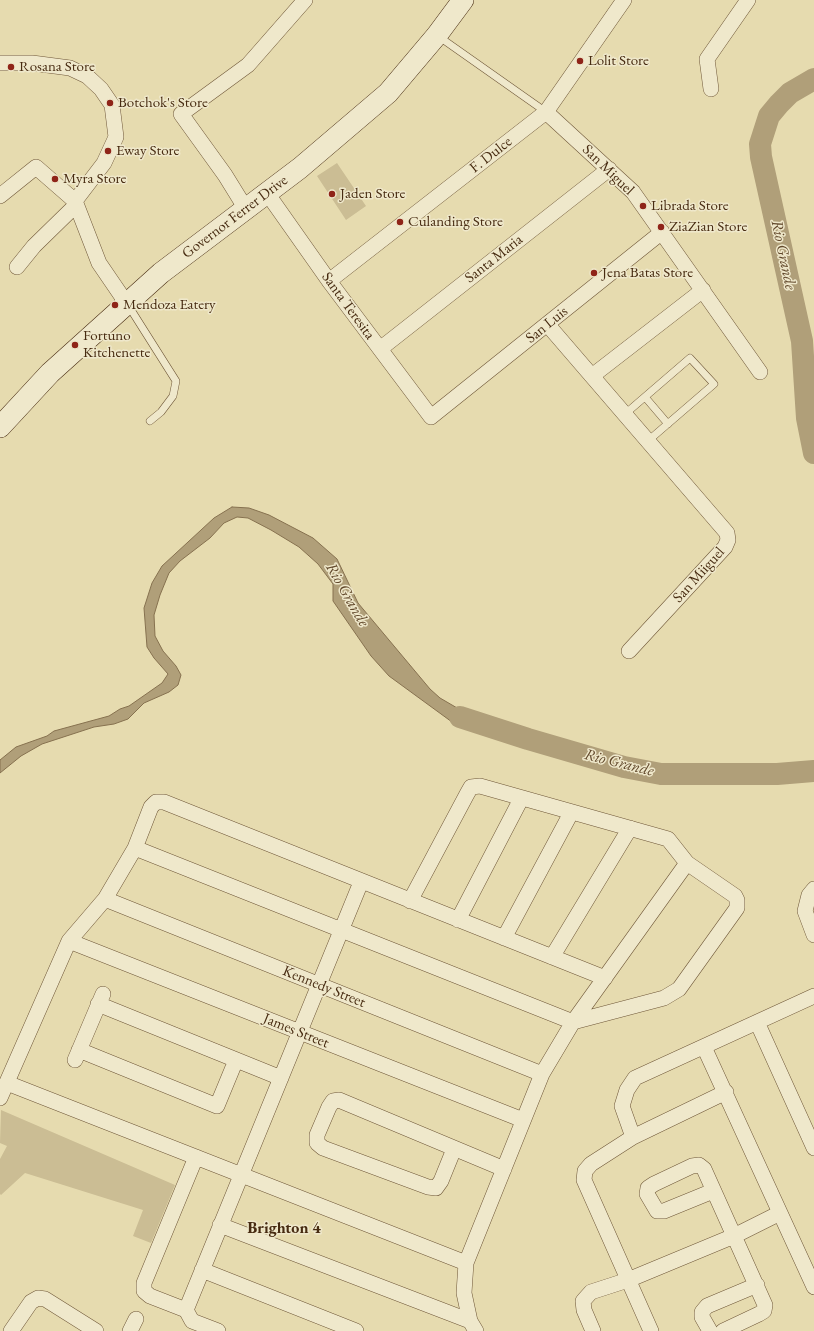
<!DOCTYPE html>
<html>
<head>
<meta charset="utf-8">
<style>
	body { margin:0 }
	canvas { display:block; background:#e6dbaf }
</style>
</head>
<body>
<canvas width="814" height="1331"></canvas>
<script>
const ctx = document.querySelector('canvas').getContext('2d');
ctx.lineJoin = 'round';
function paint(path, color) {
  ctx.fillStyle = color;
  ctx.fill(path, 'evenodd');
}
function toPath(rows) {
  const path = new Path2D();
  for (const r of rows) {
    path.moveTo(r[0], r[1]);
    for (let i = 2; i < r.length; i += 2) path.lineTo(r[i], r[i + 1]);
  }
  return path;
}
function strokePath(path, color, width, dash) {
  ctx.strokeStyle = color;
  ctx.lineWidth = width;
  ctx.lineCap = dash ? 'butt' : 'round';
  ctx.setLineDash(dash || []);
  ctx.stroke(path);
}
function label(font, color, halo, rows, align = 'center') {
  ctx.font = font + ' "EB Garamond",serif';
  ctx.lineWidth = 3;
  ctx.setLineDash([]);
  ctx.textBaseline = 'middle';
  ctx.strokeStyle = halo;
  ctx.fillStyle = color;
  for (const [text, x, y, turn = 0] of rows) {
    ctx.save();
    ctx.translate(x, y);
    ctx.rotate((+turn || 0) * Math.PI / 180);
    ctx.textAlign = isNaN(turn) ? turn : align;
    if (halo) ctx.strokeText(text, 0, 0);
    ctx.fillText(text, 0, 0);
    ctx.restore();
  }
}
const green = toPath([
	[337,163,366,206,346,220,317,176],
	[1,1110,175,1185,151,1243,133,1236,143,1210,25,1173,1,1195,0,1194,0,1159,7,1146,0,1143]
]);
const water = toPath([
	[232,507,249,508,269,515,313,538,337,559,358,603,430,689,440,698,464,712,492,720,486,734,452,722,389,676,371,656,333,601,333,584,318,564,299,547,271,530,248,518,237,517,224,523,210,538,180,561,169,573,160,595,154,615,155,636,163,651,176,666,181,675,178,685,169,692,144,703,128,719,114,724,94,727,42,744,21,756,0,773,0,760,16,747,47,736,54,731,109,716,120,709,129,706,162,683,168,674,154,658,147,647,144,608,152,583,162,566,214,518,232,507]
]);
const river = toPath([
	[814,79,790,93,779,104,769,116,760,144,761,157,802,341,807,418,814,453],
	[460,717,528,739,624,767,661,774,777,774,814,771]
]);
const lane = toPath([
	[438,36,546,112],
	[128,305,176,381,173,396,161,412,150,421],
	[645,397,668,424],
	[625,414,690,358,714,384,649,440]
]);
const street = toPath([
	[0,63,32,63,70,68,87,76,101,89,112,105,116,137,104,163,75,201,99,263,127,304],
	[711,89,707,59,748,0],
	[546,112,633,192,760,372],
	[267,193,329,281,431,417,662,232],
	[0,196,36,167,75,201],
	[246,209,225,175,181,114,248,65,305,0],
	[17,267,34,246,76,205],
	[329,281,546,112,624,0],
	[547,324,727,533,728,540,725,547,629,651],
	[380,349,609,169],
	[592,376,703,290],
	[135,848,573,1022,664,998,679,989,737,908,737,900,735,896,687,863,668,839,480,786,471,787,467,794,410,901],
	[814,889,809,895,805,911,814,935],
	[105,899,542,1074],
	[458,920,521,799],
	[504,938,571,813],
	[69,941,523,1120],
	[552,957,630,828],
	[98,1004,281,1078],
	[757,1022,814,1148],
	[704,1047,814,1287],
	[79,1050,217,1106,236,1060],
	[75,1060,103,994],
	[7,1083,466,1263],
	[0,1098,69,941,105,899,135,848,151,807,156,802,164,802,605,978],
	[633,1137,622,1106,627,1090,635,1078,814,996],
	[454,1149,441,1181,436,1188,428,1187,323,1148,317,1143,317,1135,329,1107,333,1101,339,1100,504,1169],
	[196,1157,144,1283,144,1291,150,1296,186,1310,192,1321,218,1331],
	[713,1191,664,1211,657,1211,647,1194,648,1188,654,1184,692,1166,699,1165,704,1169,765,1305,764,1311,759,1314,723,1331],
	[220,1225,470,1321],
	[202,1270,356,1331],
	[186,1310,361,882],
	[11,1331,31,1302,38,1298,45,1299,96,1331],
	[130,1331,136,1319],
	[476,1331,470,1321,464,1293,466,1263,542,1074,573,1022,687,863],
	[593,1331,584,1310,583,1301,591,1292,628,1280,734,1236,780,1213],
	[651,1331,584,1180,585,1171,591,1164,633,1137,726,1092],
	[710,1331,702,1317,702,1312,707,1306,757,1285]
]);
const secondary = toPath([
	[0,427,50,373,161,273,300,168,388,93,437,35,463,0]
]);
const markers = [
	[580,61,4,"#8f2418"],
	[11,67,4,"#8f2418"],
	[110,103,4,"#8f2418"],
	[108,151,4,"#8f2418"],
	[55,179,4,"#8f2418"],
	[332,194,4,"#8f2418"],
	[643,206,4,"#8f2418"],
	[400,222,4,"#8f2418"],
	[661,227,4,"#8f2418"],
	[594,273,4,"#8f2418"],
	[115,305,4,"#8f2418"],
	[75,345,4,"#8f2418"]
];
const poiNames = [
	["Lolit Store",588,61],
	["Rosana Store",19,67],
	["Botchok's Store",118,103],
	["Eway Store",116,151],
	["Myra Store",63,179],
	["Jaden Store",340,194],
	["Librada Store",651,206],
	["Culanding Store",408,222],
	["ZiaZian Store",669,227],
	["Jena Batas Store",602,273],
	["Mendoza Eatery",123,305],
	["Fortuno",83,336],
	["Kitchenette",83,353]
];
const streetNames = [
	["F. Dulce",491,155,-38],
	["San Miguel",608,170,44],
	["Governor Ferrer Drive",235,217,-37],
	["Santa Maria",494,259,-38],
	["Santa Teresita",348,306,54],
	["San Luis",547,325,-39],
	["San Miiguel",699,575,-48],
	["Kennedy Street",324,987,22],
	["James Street",296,1031,22]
];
const waterNames = [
	["Rio Grande",783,255,78],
	["Rio Grande",347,595,60],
	["Rio Grande",619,763,14]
];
const neighbourhoodNames = [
	["Brighton 4",284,1229]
];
paint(green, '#cbbd94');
paint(water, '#b09f79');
strokePath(water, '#86714f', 1);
strokePath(river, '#b09f79', 22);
strokePath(lane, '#6f5738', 8);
strokePath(street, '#6f5738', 16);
strokePath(secondary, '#472b11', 22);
strokePath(lane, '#efe8cb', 7);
strokePath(street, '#efe8cb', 15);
strokePath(secondary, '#efe8cb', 21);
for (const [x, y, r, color] of markers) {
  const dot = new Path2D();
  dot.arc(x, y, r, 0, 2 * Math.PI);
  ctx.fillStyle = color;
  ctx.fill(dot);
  strokePath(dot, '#efe8cb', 1.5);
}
label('15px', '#472b11', '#efe8cb', poiNames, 'left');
label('15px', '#472b11', '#efe8cb', streetNames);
label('italic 16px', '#61482b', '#efe8cb', waterNames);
label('bold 16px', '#472b11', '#efe8cb', neighbourhoodNames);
</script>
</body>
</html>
